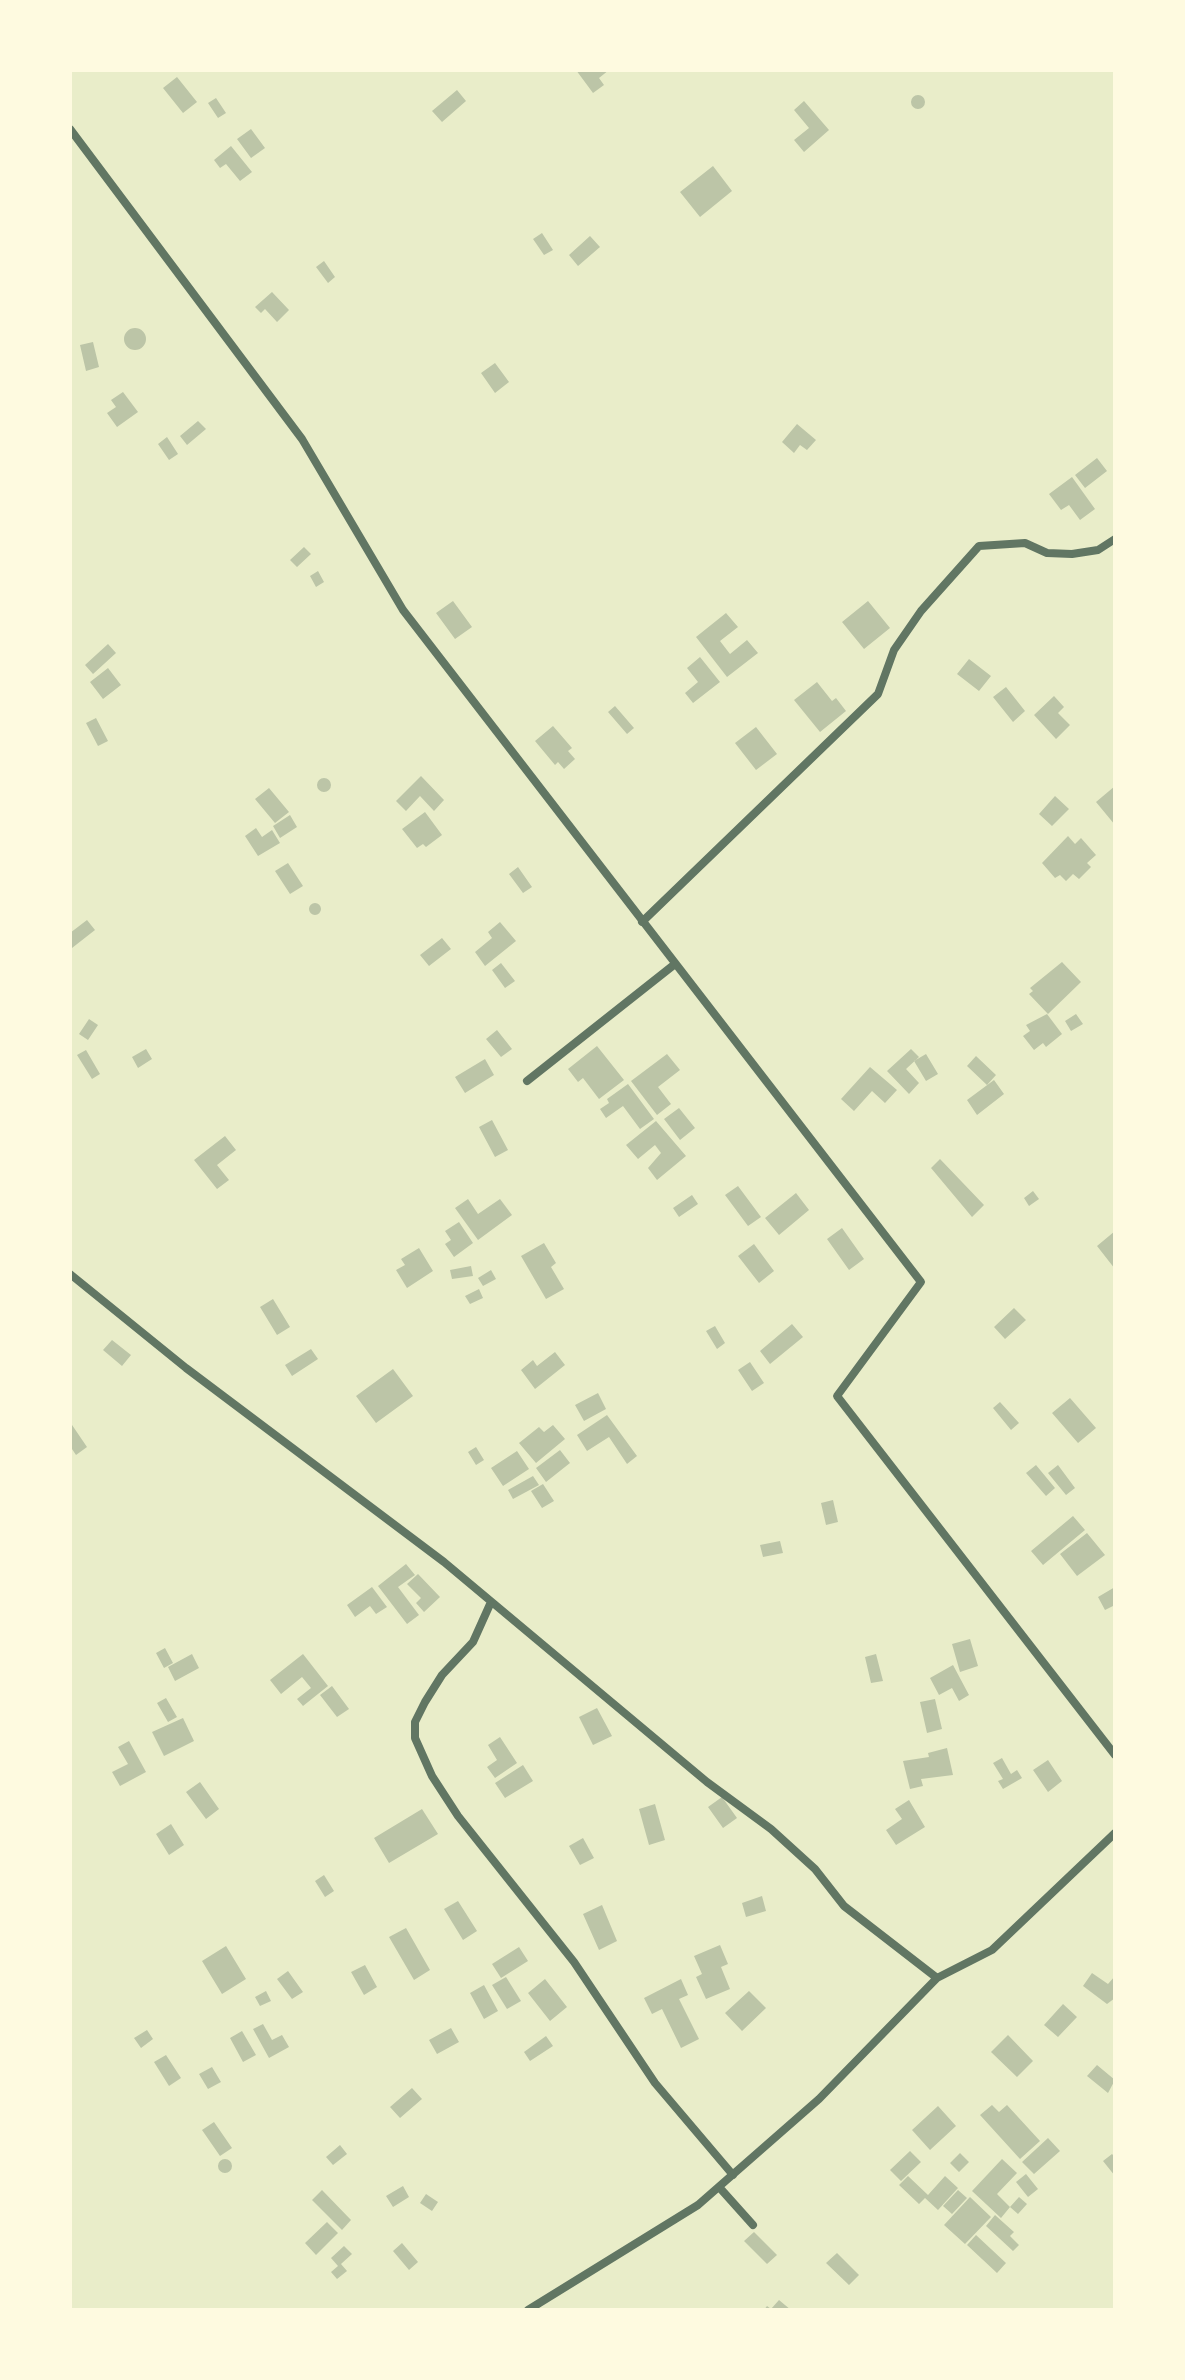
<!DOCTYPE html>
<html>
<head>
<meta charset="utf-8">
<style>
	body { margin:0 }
	#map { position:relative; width:1185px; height:2380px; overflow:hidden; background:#e9edc9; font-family:Signika,sans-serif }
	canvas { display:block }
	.frame { position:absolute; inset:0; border:72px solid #fefae0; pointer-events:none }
</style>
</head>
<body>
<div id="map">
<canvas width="1185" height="2380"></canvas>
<div class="frame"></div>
</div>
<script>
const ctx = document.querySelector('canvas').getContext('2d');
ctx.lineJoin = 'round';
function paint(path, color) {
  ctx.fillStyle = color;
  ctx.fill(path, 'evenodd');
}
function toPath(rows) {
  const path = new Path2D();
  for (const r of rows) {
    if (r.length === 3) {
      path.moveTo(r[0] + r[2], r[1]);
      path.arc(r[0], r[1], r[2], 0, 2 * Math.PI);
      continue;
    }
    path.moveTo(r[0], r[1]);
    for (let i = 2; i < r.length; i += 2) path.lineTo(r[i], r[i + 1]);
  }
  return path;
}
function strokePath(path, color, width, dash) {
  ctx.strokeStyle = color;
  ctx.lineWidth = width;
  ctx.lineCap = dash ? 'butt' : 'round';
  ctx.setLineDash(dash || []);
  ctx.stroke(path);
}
const building = toPath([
	[576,70,609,70,599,78,604,85,593,93],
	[177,77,197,102,183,113,163,88],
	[457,90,466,101,442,122,432,111],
	[918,102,7],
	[216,98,226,113,218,118,208,103],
	[804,101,829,130,804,152,794,140,809,128,794,110],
	[251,129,265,148,251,158,237,139],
	[231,146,252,172,240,181,226,164,220,168,214,160],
	[713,166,732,191,700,217,680,192],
	[542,233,553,250,544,255,533,239],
	[590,236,600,247,578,266,569,255],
	[324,261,335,277,328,283,316,267],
	[272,292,289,310,277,322,265,309,261,313,255,307],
	[135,339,11],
	[93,342,99,367,86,371,80,345],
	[495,363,509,382,495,393,481,373],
	[123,392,138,412,117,427,107,413,116,407,111,400],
	[198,421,206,429,187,445,180,436],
	[797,424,816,440,807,450,800,445,794,453,782,442],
	[167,437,178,454,169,460,158,444],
	[1097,458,1107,471,1085,488,1075,475],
	[1072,477,1095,509,1080,520,1069,505,1061,510,1049,494],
	[304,547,311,554,297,567,290,560],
	[318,571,324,582,316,587,310,576],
	[453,601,472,627,455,639,436,613],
	[868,601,890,628,864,649,842,622],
	[726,613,738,627,720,641,730,654,747,640,758,653,727,677,696,637],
	[108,644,116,653,93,674,85,665],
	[700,657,720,682,693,703,685,693,698,682,687,668],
	[969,659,991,676,979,691,957,674],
	[108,668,121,685,103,699,90,682],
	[817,682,832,701,836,698,846,711,820,732,794,700],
	[1006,687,1025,711,1013,722,993,697],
	[1054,696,1064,707,1058,713,1070,725,1056,739,1034,715],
	[615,706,634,728,627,734,608,712],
	[96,718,108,741,98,746,86,723],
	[553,726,572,748,568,751,575,759,564,769,558,762,555,765,535,741],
	[756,727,777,754,756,770,735,743],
	[421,776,444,800,434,811,420,796,406,811,396,801],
	[324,785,7],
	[1115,786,1115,825,1096,802],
	[269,788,289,812,275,823,255,799],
	[1055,796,1069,809,1052,826,1039,814],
	[425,812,442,835,426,847,423,844,417,848,402,829],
	[290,815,297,827,280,838,273,826],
	[256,828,262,837,272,830,280,843,258,856,245,836],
	[1068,836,1075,844,1081,838,1096,855,1087,863,1091,867,1079,879,1073,874,1066,881,1060,875,1055,878,1042,863],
	[288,863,303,886,290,894,275,871],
	[518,867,532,887,523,893,509,874],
	[315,909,6],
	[87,920,95,930,72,948,70,933],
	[500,922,516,941,485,966,475,952,492,938,488,932],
	[442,938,451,949,429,966,420,955],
	[1062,962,1081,982,1048,1014,1029,994,1033,991,1030,988],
	[501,963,515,981,505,988,492,970],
	[1047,1014,1062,1034,1046,1047,1043,1043,1034,1050,1023,1036,1030,1031,1026,1025],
	[1076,1014,1083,1024,1071,1031,1065,1021],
	[89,1019,98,1025,88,1040,79,1034],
	[497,1030,512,1049,501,1057,486,1039],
	[597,1046,624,1080,599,1099,583,1078,578,1082,568,1069],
	[146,1049,152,1059,138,1068,132,1057],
	[911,1049,919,1057,906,1069,919,1083,909,1094,887,1071],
	[86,1050,100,1074,92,1079,77,1055],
	[667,1054,680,1070,658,1087,671,1104,657,1115,631,1081],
	[926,1054,938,1074,926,1081,914,1061],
	[976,1056,996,1075,987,1085,967,1066],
	[485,1059,494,1075,465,1093,455,1077],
	[870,1067,897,1090,885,1103,872,1091,854,1111,841,1099],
	[994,1080,1004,1094,977,1115,967,1100],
	[628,1084,654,1119,640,1129,623,1106,606,1118,600,1109,609,1103,607,1099],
	[679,1108,695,1128,680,1140,664,1119],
	[492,1120,508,1150,495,1157,479,1127],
	[656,1121,686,1156,657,1180,648,1168,661,1153,655,1145,638,1159,626,1145],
	[225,1136,236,1150,217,1165,229,1180,217,1189,194,1160],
	[940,1159,984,1205,972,1217,931,1168],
	[738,1186,761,1217,748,1226,725,1195],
	[1033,1191,1039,1199,1029,1206,1024,1198],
	[796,1193,809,1210,779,1235,765,1218],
	[692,1195,698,1204,679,1217,673,1208],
	[468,1199,478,1214,500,1199,512,1215,478,1240,455,1208],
	[459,1222,473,1243,454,1257,445,1244,451,1240,445,1231],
	[842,1228,864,1259,849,1270,827,1239],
	[1115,1231,1115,1269,1097,1246],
	[544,1243,556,1263,551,1267,564,1289,546,1299,521,1256],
	[754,1244,774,1271,759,1283,738,1256],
	[419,1248,433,1271,407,1288,396,1270,405,1265,401,1259],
	[471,1266,473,1276,452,1279,450,1270],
	[491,1270,496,1279,483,1286,478,1278],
	[479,1289,483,1298,470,1304,465,1296],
	[273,1299,290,1327,277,1335,260,1307],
	[1014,1308,1026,1320,1005,1339,994,1327],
	[792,1324,803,1337,770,1364,760,1351],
	[715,1326,725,1343,717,1349,706,1331],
	[112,1340,131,1355,122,1366,103,1350],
	[311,1349,318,1359,292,1376,285,1365],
	[555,1352,565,1365,535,1389,521,1370,533,1360,537,1366],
	[750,1362,764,1383,752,1391,738,1370],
	[393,1369,413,1396,376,1423,356,1396],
	[598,1393,606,1409,584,1421,575,1405],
	[1070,1398,1096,1428,1078,1443,1052,1413],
	[1000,1402,1019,1423,1011,1430,993,1408],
	[607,1415,637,1456,627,1464,609,1437,587,1451,577,1435],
	[70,1422,87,1447,76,1455,70,1446],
	[553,1425,565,1439,536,1463,519,1443,539,1427,544,1432],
	[476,1447,484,1460,476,1465,468,1452],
	[560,1450,570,1463,546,1482,536,1468],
	[517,1451,529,1469,503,1486,491,1468],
	[1036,1465,1055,1488,1046,1496,1026,1473],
	[1058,1465,1075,1488,1066,1495,1048,1473],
	[533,1476,539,1485,513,1499,508,1490],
	[543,1484,554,1501,542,1508,531,1491],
	[833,1500,838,1522,826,1525,821,1503],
	[1073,1516,1085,1530,1043,1565,1031,1551],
	[1087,1533,1105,1555,1077,1576,1060,1554],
	[780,1541,783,1553,763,1557,760,1545],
	[406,1564,415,1575,398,1587,419,1615,407,1624,378,1586],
	[418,1574,440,1597,424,1612,416,1603,421,1598,407,1584],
	[372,1587,387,1607,376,1614,370,1606,355,1617,347,1605],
	[1115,1587,1115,1605,1105,1610,1098,1597],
	[970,1639,978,1666,960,1672,952,1644],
	[165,1648,173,1663,164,1668,156,1653],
	[192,1654,199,1668,175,1681,168,1667],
	[303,1654,328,1686,303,1706,297,1699,311,1688,302,1677,281,1694,270,1680],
	[876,1654,883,1681,871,1683,865,1657],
	[953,1665,969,1695,959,1701,952,1688,939,1695,930,1678],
	[332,1686,349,1709,337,1717,320,1695],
	[166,1698,177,1717,168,1722,157,1703],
	[935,1699,942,1729,927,1733,920,1702],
	[597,1708,612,1736,593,1745,579,1717],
	[183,1718,194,1741,164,1756,152,1732],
	[500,1737,517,1763,495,1778,487,1767,497,1760,488,1745],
	[129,1741,146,1772,120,1786,112,1772,128,1764,118,1747],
	[947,1748,953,1775,921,1779,923,1786,910,1789,903,1761,929,1757,928,1753],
	[1002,1758,1011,1774,1017,1770,1022,1778,1003,1789,998,1781,1003,1779,993,1763],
	[1048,1760,1062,1781,1048,1792,1033,1770],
	[523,1765,533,1781,505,1798,495,1783],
	[200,1782,219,1809,206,1819,186,1792],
	[722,1797,737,1818,723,1828,708,1807],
	[909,1800,925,1827,896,1845,886,1830,902,1819,895,1809],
	[655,1804,665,1840,649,1845,639,1809],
	[422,1809,438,1834,389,1863,374,1838],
	[171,1824,184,1845,169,1855,156,1834],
	[583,1838,594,1858,580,1865,569,1846],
	[324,1875,334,1891,325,1897,315,1881],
	[762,1896,766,1911,746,1917,742,1903],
	[458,1901,477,1931,463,1940,444,1909],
	[602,1905,617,1941,599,1950,583,1914],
	[406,1928,430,1970,414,1980,389,1937],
	[720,1945,728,1964,721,1967,730,1989,706,1999,696,1977,702,1974,694,1956],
	[226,1946,246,1979,222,1994,202,1961],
	[519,1947,528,1961,501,1978,492,1964],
	[365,1965,377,1987,364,1995,351,1972],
	[288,1971,303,1992,292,1999,277,1979],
	[1092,1973,1108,1984,1115,1976,1115,1998,1107,2004,1083,1986],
	[506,1977,521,2001,507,2009,492,1985],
	[545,1979,567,2007,550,2021,528,1993],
	[681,1979,688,1995,679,1999,699,2039,681,2048,662,2009,652,2014,644,1998],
	[484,1985,498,2011,484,2019,470,1993],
	[266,1991,271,2001,260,2006,255,1997],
	[749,1991,766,2008,742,2031,725,2013],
	[1063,2004,1077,2017,1058,2037,1044,2025],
	[263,2024,272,2040,282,2035,289,2047,269,2058,253,2029],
	[451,2028,459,2042,437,2054,429,2040],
	[147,2030,153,2039,141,2048,134,2038],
	[242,2031,256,2055,243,2062,230,2038],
	[1008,2035,1033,2061,1017,2077,991,2052],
	[546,2036,553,2046,530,2061,524,2052],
	[166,2055,181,2078,169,2086,154,2062],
	[1097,2065,1115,2080,1108,2093,1087,2076],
	[212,2067,221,2082,208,2089,199,2074],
	[412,2088,422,2099,400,2118,390,2107],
	[992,2105,999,2112,1007,2105,1040,2141,1020,2159,980,2115],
	[938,2106,956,2126,930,2150,912,2130],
	[214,2122,232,2148,220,2156,202,2130],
	[1048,2138,1060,2151,1034,2174,1022,2162],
	[340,2145,347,2154,333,2165,326,2157],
	[910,2151,921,2162,901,2181,890,2170],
	[960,2153,969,2162,959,2172,950,2163],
	[1112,2154,1115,2157,1115,2176,1103,2161],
	[1002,2159,1017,2173,997,2194,1010,2207,1019,2197,1027,2204,1018,2214,1010,2207,1001,2218,972,2191],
	[225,2166,7],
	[1026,2174,1038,2189,1028,2197,1016,2182],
	[908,2176,928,2195,945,2176,958,2188,938,2210,925,2198,919,2204,899,2185],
	[403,2186,409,2197,393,2207,386,2196],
	[322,2190,351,2220,342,2230,312,2200],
	[958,2190,967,2198,952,2214,943,2206],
	[426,2194,438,2202,432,2211,420,2203],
	[970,2197,991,2217,965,2244,944,2225],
	[995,2215,1014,2232,1010,2236,1019,2245,1013,2251,986,2226],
	[327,2222,338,2233,316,2255,305,2243],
	[754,2232,777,2255,767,2264,744,2241],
	[976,2235,1006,2263,997,2273,967,2245],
	[402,2243,418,2262,409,2270,393,2251],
	[344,2246,352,2254,341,2264,347,2271,337,2279,331,2272,338,2266,331,2258],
	[837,2253,859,2275,849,2285,826,2263],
	[779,2300,791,2310,764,2310,767,2306,771,2309]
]);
const minor = toPath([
	[70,129,302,439,403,610,921,1282,837,1396,1115,1755],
	[642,922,878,694,894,650,921,611,979,546,1025,543,1047,553,1072,554,1098,550,1115,539],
	[527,1081,675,964],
	[70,1274,186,1368,444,1562,707,1782,771,1829,815,1869,844,1906,937,1978],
	[491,1602,473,1642,442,1675,425,1702,415,1722,415,1738,432,1776,458,1816,574,1962,655,2083,733,2175],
	[719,2187,753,2225],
	[528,2310,698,2205,819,2099,937,1978,992,1950,1115,1833]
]);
paint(building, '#bcc5a7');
strokePath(minor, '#617663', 8);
</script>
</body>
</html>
